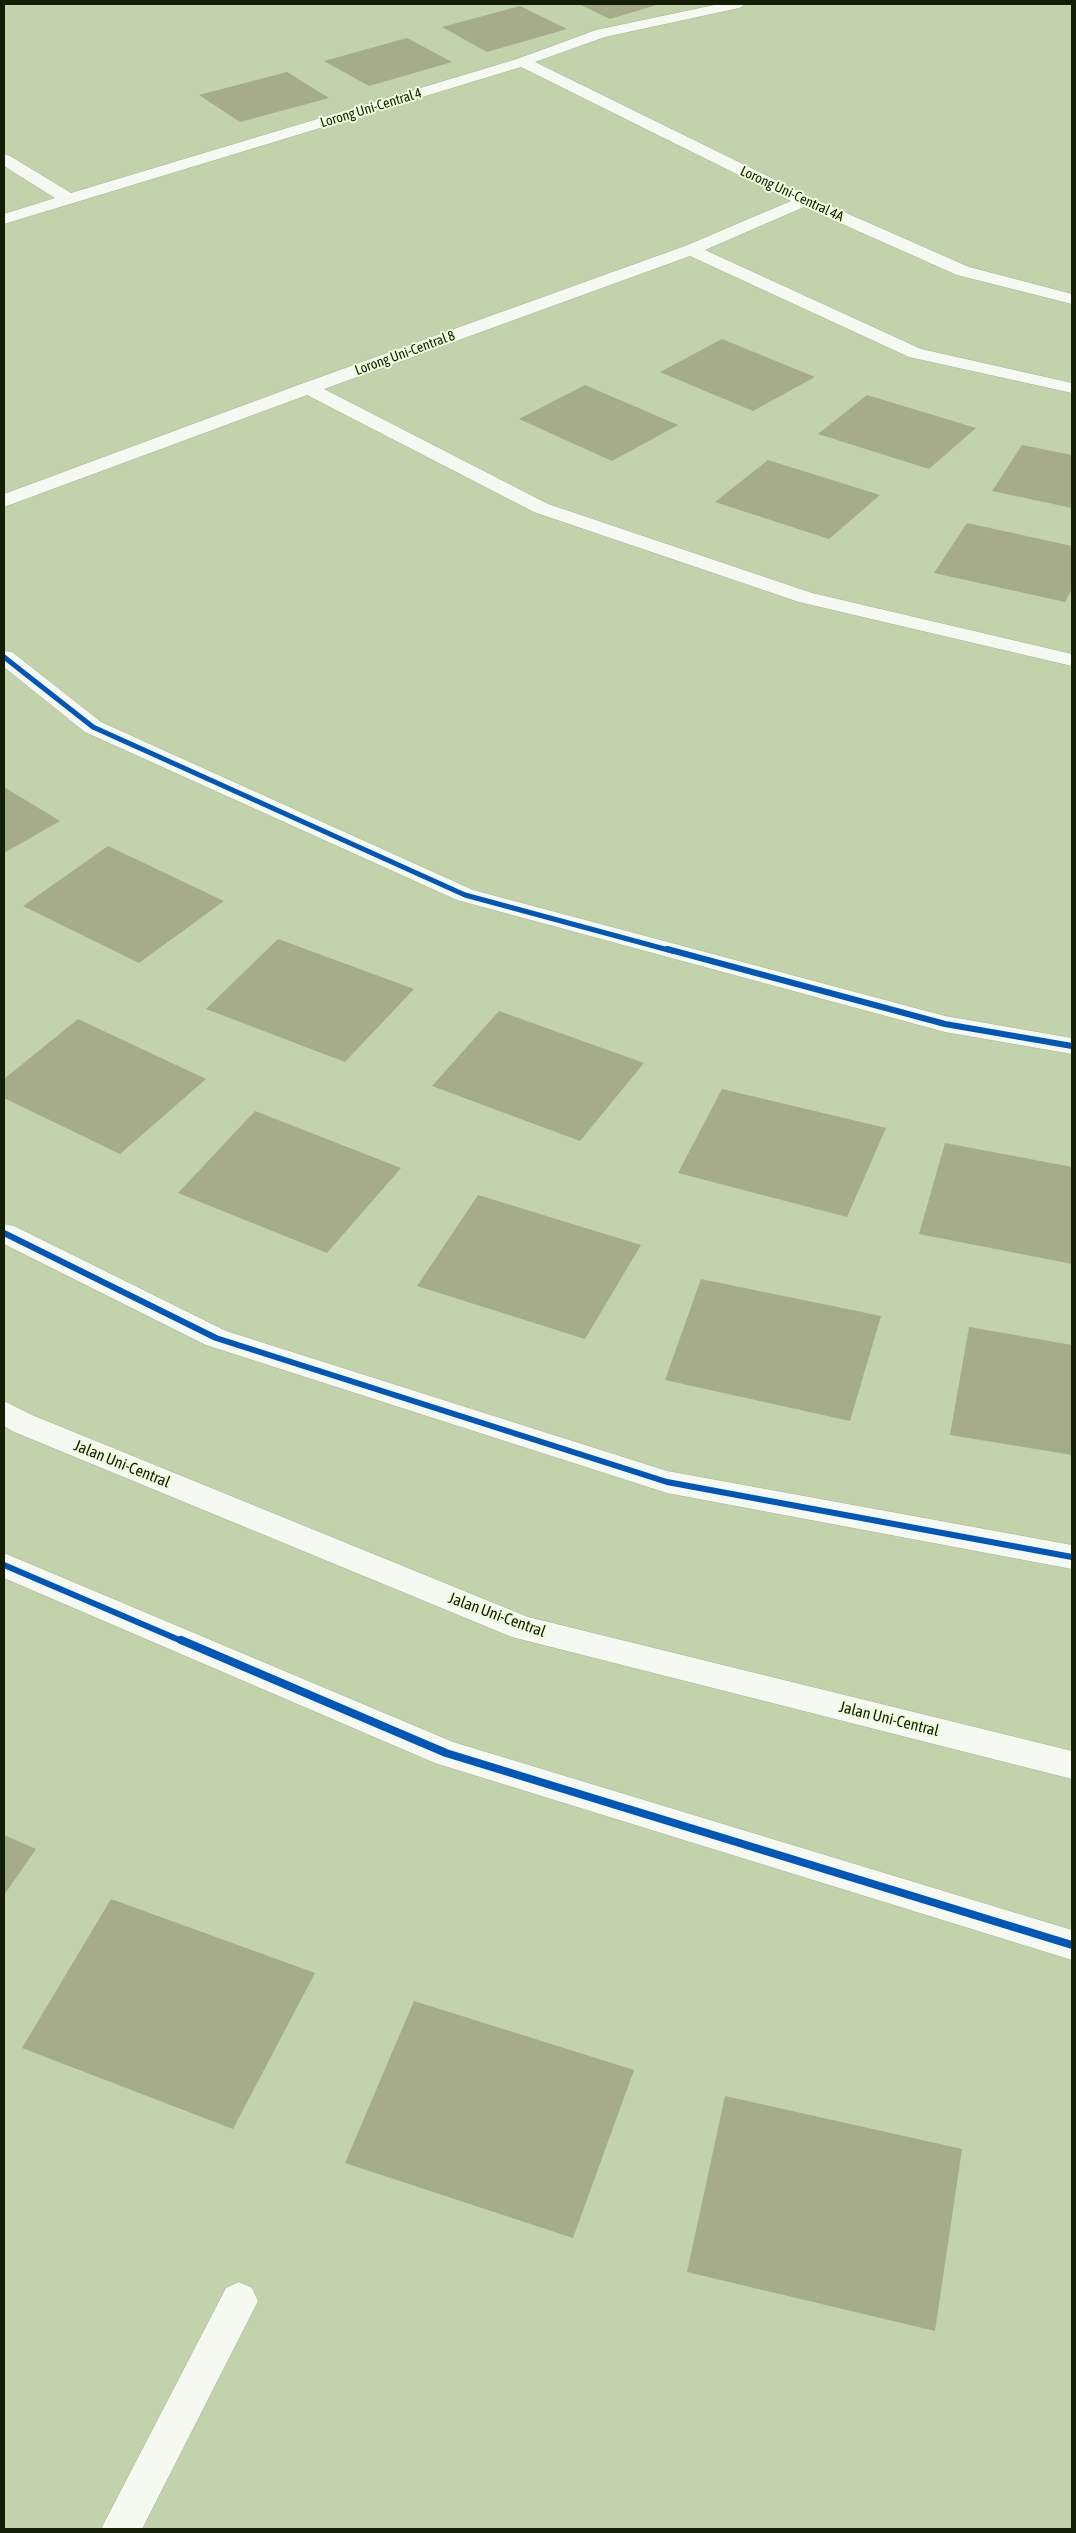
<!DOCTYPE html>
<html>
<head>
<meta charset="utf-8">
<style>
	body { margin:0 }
	#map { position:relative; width:1076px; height:2533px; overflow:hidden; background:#c2d2ab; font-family:"Asap Condensed",sans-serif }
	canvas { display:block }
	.frame { position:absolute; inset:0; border:5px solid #141e04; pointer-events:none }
</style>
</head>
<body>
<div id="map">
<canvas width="1076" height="2533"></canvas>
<div class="frame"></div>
</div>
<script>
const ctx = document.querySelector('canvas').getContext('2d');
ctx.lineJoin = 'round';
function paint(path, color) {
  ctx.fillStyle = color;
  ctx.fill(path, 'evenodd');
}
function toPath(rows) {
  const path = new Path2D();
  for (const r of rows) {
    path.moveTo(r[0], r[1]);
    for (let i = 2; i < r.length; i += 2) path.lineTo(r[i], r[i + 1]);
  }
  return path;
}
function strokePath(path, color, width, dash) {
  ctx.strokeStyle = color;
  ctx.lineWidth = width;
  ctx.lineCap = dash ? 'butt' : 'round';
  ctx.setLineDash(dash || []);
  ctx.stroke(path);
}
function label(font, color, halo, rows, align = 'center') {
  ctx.font = font + ' "Asap Condensed",sans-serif';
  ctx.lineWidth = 4;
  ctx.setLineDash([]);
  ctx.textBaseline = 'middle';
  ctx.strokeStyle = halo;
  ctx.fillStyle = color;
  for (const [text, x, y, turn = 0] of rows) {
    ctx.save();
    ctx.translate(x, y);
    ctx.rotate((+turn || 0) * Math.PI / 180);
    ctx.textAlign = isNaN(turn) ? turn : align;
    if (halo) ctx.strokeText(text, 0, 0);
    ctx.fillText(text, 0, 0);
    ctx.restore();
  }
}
const building = toPath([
	[579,4,660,4,610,19],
	[520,6,567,29,487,52,442,27],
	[407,38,452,62,369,86,324,61],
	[287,72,329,98,240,122,199,95],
	[722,339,815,377,753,411,660,372],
	[585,385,678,425,612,461,519,419],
	[867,395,976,428,929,469,818,434],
	[1022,445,1072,455,1072,508,992,491],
	[768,460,880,495,829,539,715,502],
	[967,523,1072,546,1072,589,1065,602,934,573],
	[4,787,60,821,4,853],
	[108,846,224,901,139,963,23,906],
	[278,939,414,989,345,1062,206,1009],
	[499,1011,644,1063,580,1141,432,1086],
	[78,1019,206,1079,120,1154,4,1098,4,1079],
	[722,1089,886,1128,847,1217,678,1173],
	[255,1111,401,1168,327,1253,178,1193],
	[945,1143,1072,1167,1072,1264,919,1234],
	[478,1195,641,1245,585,1339,417,1286],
	[701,1279,881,1316,850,1421,665,1380],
	[969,1327,1072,1345,1072,1455,950,1435],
	[4,1835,36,1849,4,1895],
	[111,1899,315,1973,233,2129,22,2048],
	[414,2001,634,2070,573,2238,345,2163],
	[725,2096,962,2149,935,2331,687,2272]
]);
const minor = toPath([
	[719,4,746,4,739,8,605,37,535,62,810,197,969,267,1072,294,1072,304,957,275,804,207,705,250,921,349,1072,383,1072,393,909,357,690,256,324,389,548,504,812,593,1072,654,1072,666,799,602,534,512,307,395,4,507,4,494,301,384,685,246,791,201,521,67,4,224,4,214,55,198,4,166,4,154,10,156,71,193,517,59,596,30,719,4],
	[4,651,12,652,101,722,473,890,945,1016,1072,1038,1072,1054,945,1032,457,900,85,732,4,667,4,651],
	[4,1224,14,1226,226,1331,667,1471,1072,1545,1072,1569,667,1493,206,1345,4,1244,4,1224],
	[4,1401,32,1415,528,1617,1072,1751,1072,1779,512,1637,12,1431,4,1426,4,1401],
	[4,1553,453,1742,1072,1930,1072,1960,435,1763,4,1578,4,1553],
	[239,2282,252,2288,258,2301,142,2529,101,2529,226,2288,239,2282]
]);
const cyclewayFar2 = toPath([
	[4,657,93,727,465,895,672,951]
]);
const cyclewayFar1 = toPath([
	[667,949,945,1024,1072,1046],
	[4,1233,216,1338,667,1482,1072,1557],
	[4,1565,184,1642]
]);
const cycleway = toPath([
	[181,1640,446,1753,1072,1945]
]);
const farStreetnames = [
	["Lorong Uni-Central 4",371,108,-17],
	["Lorong Uni-Central 4A",792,194,25],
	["Lorong Uni-Central 8",405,353,-20]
];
const streetNames = [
	["Jalan Uni-Central",122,1464,22],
	["Jalan Uni-Central",497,1615,20],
	["Jalan Uni-Central",889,1719,14]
];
paint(building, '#a6ac87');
strokePath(minor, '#a6b294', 1);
paint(minor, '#f6f8f2');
strokePath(cyclewayFar2, '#0057b8', 5);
strokePath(cyclewayFar1, '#0057b8', 6);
strokePath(cycleway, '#0057b8', 8);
label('14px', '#141e04', '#edfcda', farStreetnames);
label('16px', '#141e04', '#edfcda', streetNames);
</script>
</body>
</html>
